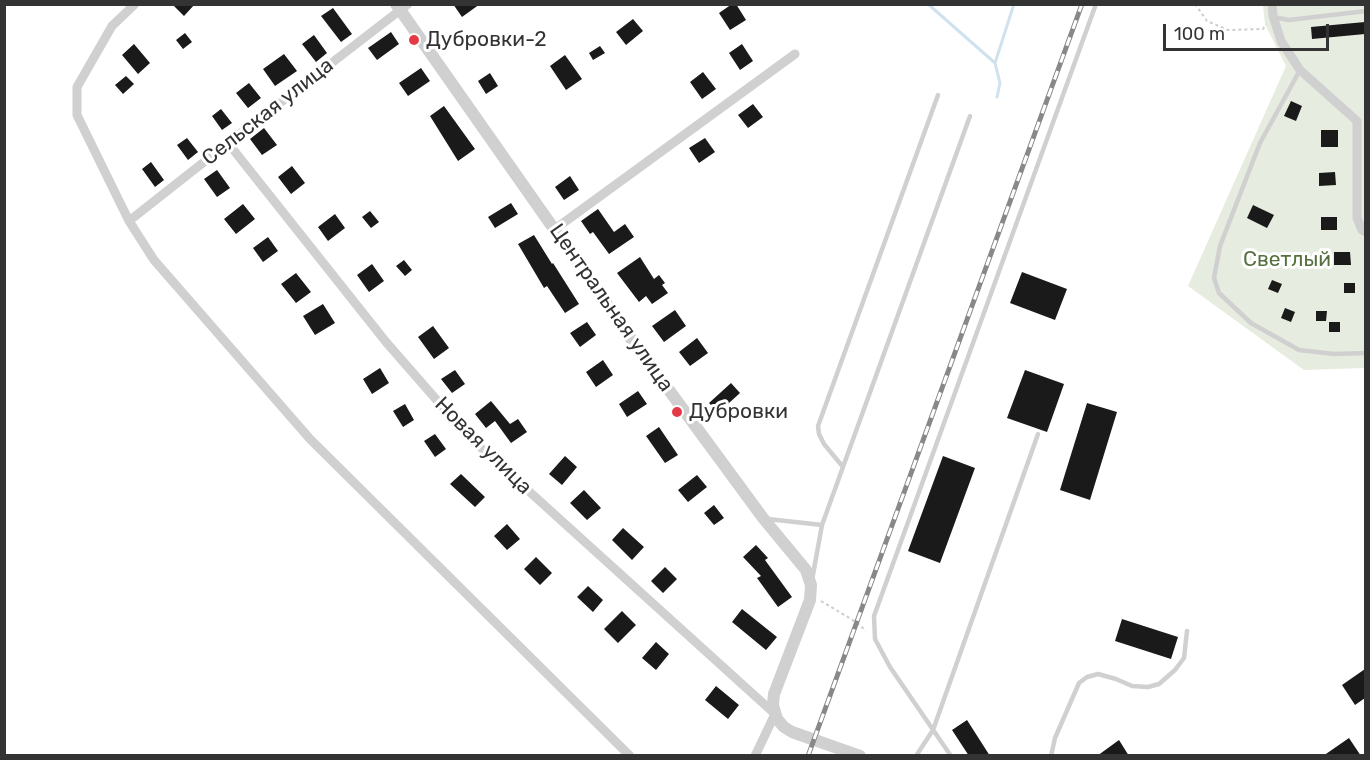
<!DOCTYPE html>
<html>
<head>
<meta charset="utf-8">
<style>
	body { margin:0 }
	#map { position:relative; width:1370px; height:760px; overflow:hidden; background:#fff; font-family:Rubik,sans-serif }
	canvas { display:block }
	.frame { position:absolute; inset:0; border:6px solid #333; pointer-events:none }
	.scale { position:absolute; left:1163px; top:24px; width:166px; height:27px; box-sizing:border-box; border:3px solid #333; border-top:0; padding-left:8px; font-size:18px; line-height:21px; white-space:nowrap; color:#333; -webkit-text-stroke:4px #fff; paint-order:stroke }
</style>
</head>
<body>
<div id="map">
<canvas width="1370" height="760"></canvas>
<div class="frame"></div>
<div class="scale">100 m</div>
</div>
<script>
const ctx = document.querySelector('canvas').getContext('2d');
ctx.lineJoin = 'round';
function paint(path, color) {
  ctx.fillStyle = color;
  ctx.fill(path, 'evenodd');
}
function toPath(rows) {
  const path = new Path2D();
  for (const r of rows) {
    path.moveTo(r[0], r[1]);
    for (let i = 2; i < r.length; i += 2) path.lineTo(r[i], r[i + 1]);
  }
  return path;
}
function strokePath(path, color, width, dash) {
  ctx.strokeStyle = color;
  ctx.lineWidth = width;
  ctx.lineCap = dash ? 'butt' : 'round';
  ctx.setLineDash(dash || []);
  ctx.stroke(path);
}
function label(font, color, halo, rows, align = 'center') {
  ctx.font = font + ' Rubik,sans-serif';
  ctx.lineWidth = 6;
  ctx.setLineDash([]);
  ctx.textBaseline = 'middle';
  ctx.strokeStyle = halo;
  ctx.fillStyle = color;
  for (const [text, x, y, turn = 0] of rows) {
    ctx.save();
    ctx.translate(x, y);
    ctx.rotate((+turn || 0) * Math.PI / 180);
    ctx.textAlign = isNaN(turn) ? turn : align;
    if (halo) ctx.strokeText(text, 0, 0);
    ctx.fillText(text, 0, 0);
    ctx.restore();
  }
}
const green = toPath([
	[1263,5,1365,5,1365,368,1304,370,1188,286,1286,66,1265,24]
]);
const stream = toPath([
	[928,4,995,63],
	[997,97,1000,83,995,63,1014,4]
]);
const building = toPath([
	[172,4,195,4,184,16],
	[453,4,480,4,462,17],
	[732,4,736,4,746,20,730,30,719,13],
	[333,8,352,34,341,42,321,16],
	[633,19,643,31,626,45,616,32],
	[1365,22,1365,34,1312,39,1311,27],
	[391,32,399,44,377,60,368,48],
	[185,33,192,42,183,49,176,40],
	[314,35,327,53,316,62,302,44],
	[134,44,150,63,138,74,122,55],
	[742,44,753,61,740,70,729,53],
	[600,46,605,53,593,60,589,53],
	[284,54,297,71,275,86,263,69],
	[565,55,582,79,566,90,550,66],
	[421,68,430,81,408,96,399,83],
	[703,72,716,89,702,99,690,82],
	[490,73,498,86,486,94,478,81],
	[126,76,134,84,123,94,115,85],
	[249,83,261,98,248,108,236,93],
	[1291,101,1302,106,1296,121,1284,116],
	[753,104,763,117,748,128,738,115],
	[444,106,475,149,458,161,430,116],
	[221,109,232,123,222,130,212,116],
	[264,128,277,145,262,155,250,139],
	[1321,130,1338,130,1338,147,1321,147],
	[187,138,198,152,188,160,177,145],
	[705,138,715,152,699,163,689,148],
	[151,162,164,180,155,187,142,169],
	[292,166,305,183,291,194,278,177],
	[217,170,230,188,217,197,204,179],
	[1335,172,1336,185,1319,186,1319,173],
	[570,176,579,190,564,200,555,187],
	[511,203,518,214,495,228,488,217],
	[243,204,255,219,236,234,224,219],
	[1253,205,1274,215,1267,228,1247,218],
	[598,209,614,232,625,224,634,237,609,254,593,232,590,234,581,221],
	[370,211,379,222,371,228,362,217],
	[335,214,345,228,328,241,318,227],
	[1321,217,1337,217,1337,230,1321,230],
	[534,235,552,264,553,263,579,304,565,313,547,286,544,288,518,244],
	[268,237,278,251,263,262,253,248],
	[1334,252,1350,252,1351,265,1334,265],
	[640,257,654,279,659,275,665,283,662,285,668,293,652,304,646,296,639,302,617,273],
	[404,260,412,270,405,276,396,266],
	[372,264,384,281,369,292,357,275],
	[1022,272,1067,289,1055,320,1010,303],
	[296,273,311,292,296,303,281,284],
	[1272,280,1282,284,1278,293,1268,289],
	[1344,283,1355,283,1355,293,1344,293],
	[323,304,335,323,315,335,303,316],
	[1285,308,1295,312,1291,322,1281,318],
	[675,310,686,326,664,342,652,326],
	[1316,311,1327,311,1326,321,1316,321],
	[587,322,596,335,580,347,570,333],
	[1329,322,1340,322,1340,332,1329,332],
	[433,326,449,348,434,359,418,337],
	[697,338,708,353,690,366,679,352],
	[603,360,613,375,596,387,586,372],
	[380,368,389,383,372,394,363,379],
	[455,370,465,384,452,393,441,379],
	[1025,370,1064,384,1047,432,1007,418],
	[731,383,740,393,718,413,709,403],
	[638,391,647,404,627,417,619,404],
	[491,401,510,424,518,419,527,432,511,443,495,421,486,428,475,414],
	[1087,403,1117,412,1090,500,1060,490],
	[405,404,414,420,403,427,393,411],
	[659,427,678,455,665,463,646,436],
	[435,434,446,449,435,457,424,441],
	[565,456,577,467,562,485,549,474],
	[943,456,975,468,940,563,908,551],
	[461,474,485,497,475,507,450,484],
	[697,475,707,487,688,502,678,490],
	[584,490,601,508,587,520,570,503],
	[714,505,724,518,714,525,704,513],
	[507,524,520,539,507,550,494,536],
	[623,528,644,547,632,560,612,540],
	[756,545,768,558,765,560,792,597,778,607,757,578,761,576,743,557],
	[536,557,552,573,540,585,524,569],
	[665,567,677,579,663,593,651,581],
	[588,586,603,600,593,612,577,597],
	[742,609,777,637,766,650,732,622],
	[622,611,636,625,618,643,604,629],
	[1122,619,1178,637,1171,659,1115,641],
	[656,642,669,654,656,670,642,658],
	[1365,669,1365,698,1355,705,1342,685],
	[716,686,739,705,728,719,705,700],
	[967,720,990,756,969,756,952,730],
	[1349,738,1361,756,1323,756],
	[1119,740,1129,756,1097,756]
]);
const path = toPath([
	[1195,4,1207,21,1228,30,1263,29,1266,24],
	[821,601,856,622,866,631]
]);
const service = toPath([
	[1273,17,1289,20,1366,11],
	[1300,70,1260,143,1220,246,1214,278,1219,293,1251,323,1299,350,1334,354,1366,353],
	[843,467,824,444,819,434,818,426,938,95],
	[768,519,822,525],
	[812,580,822,525,970,116],
	[916,756,933,730,1038,434],
	[951,756,890,667,875,639,874,616,1096,4],
	[1051,756,1055,738,1079,683,1087,677,1098,674,1116,679,1132,686,1148,687,1159,684,1175,670,1184,658,1187,631]
]);
const minor = toPath([
	[135,4,112,26,77,87,77,115,129,221,154,260,310,439,630,756],
	[1272,4,1273,16,1281,41,1300,70,1357,121,1357,218,1362,230,1366,232],
	[228,143,386,342,469,437,775,714,755,756],
	[129,221,228,143,408,4],
	[555,229,795,54]
]);
const tertiary = toPath([
	[396,4,627,333,763,518,806,570,811,585,810,600,774,694,773,705,777,719,784,727,792,732,860,756]
]);
const rail = toPath([
	[808,756,1082,4]
]);
const markers = [
	[414,40,6,"#e63946"],
	[677,412,6,"#e63946"]
];
const poiNames = [
	["Дубровки-2",426,40],
	["Дубровки",689,412]
];
const streetNames = [
	["Сельская улица",268,112,-38],
	["Центральная улица",611,308,55],
	["Новая улица",483,446,45]
];
const parkNames = [
	["Светлый",1287,260]
];
paint(green, '#e6ecdf');
strokePath(stream, '#cfe2ee', 3);
paint(building, '#1a1a1a');
strokePath(path, '#cdcdcd', 2, [3, 3]);
strokePath(service, '#d0d0d0', 4.5);
strokePath(minor, '#d0d0d0', 9);
strokePath(tertiary, '#d0d0d0', 12);
strokePath(rail, '#888', 5);
strokePath(rail, '#fff', 3, [9]);
for (const [x, y, r, color] of markers) {
  const dot = new Path2D();
  dot.arc(x, y, r, 0, 2 * Math.PI);
  ctx.fillStyle = color;
  ctx.fill(dot);
  strokePath(dot, '#fff', 2);
}
label('21px', '#333', '#fff', poiNames, 'left');
label('21px', '#333', '#fff', streetNames);
label('21px', '#56703f', '#fff', parkNames);
</script>
</body>
</html>
